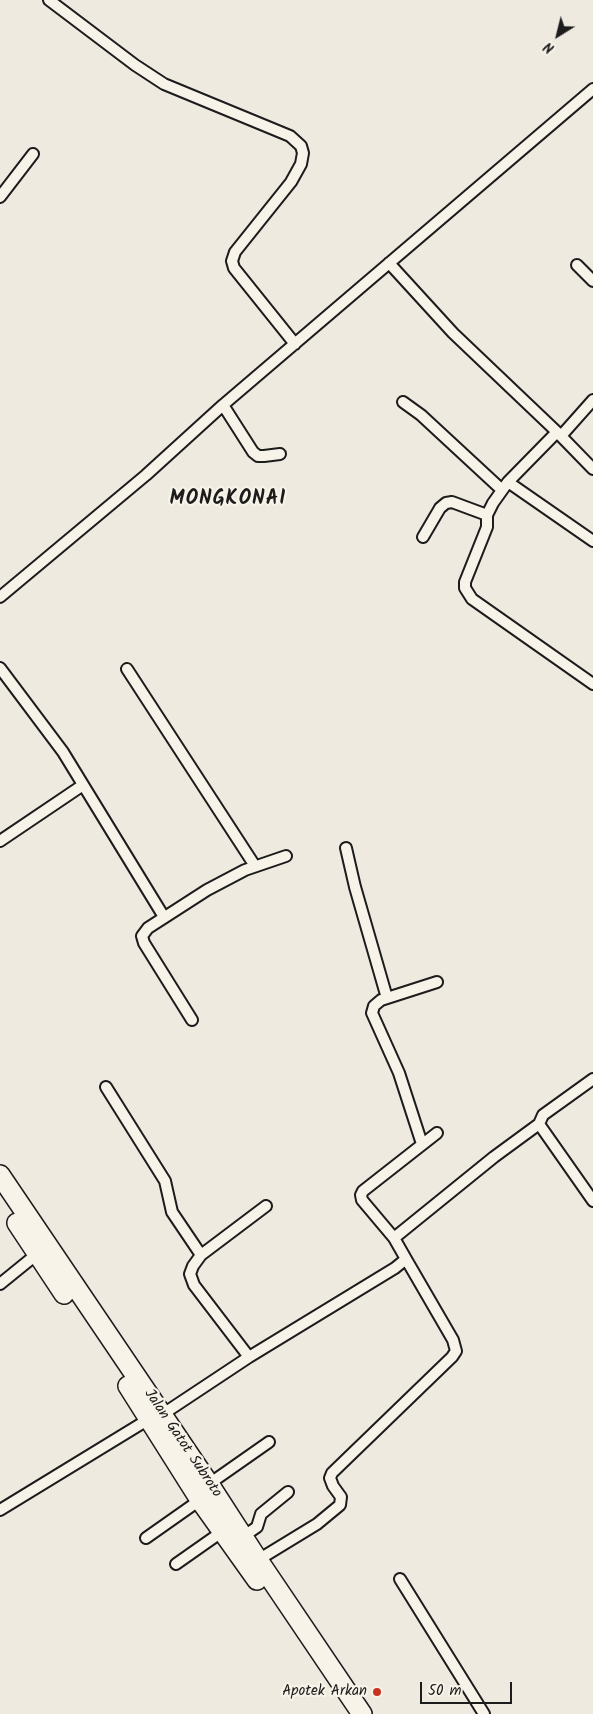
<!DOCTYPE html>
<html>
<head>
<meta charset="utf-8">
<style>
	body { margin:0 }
	#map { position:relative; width:593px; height:1714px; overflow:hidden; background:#eeeae0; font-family:Kalam,sans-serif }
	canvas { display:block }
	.north { position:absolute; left:533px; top:10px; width:50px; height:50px; -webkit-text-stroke:4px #f7f3e8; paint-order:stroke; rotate:216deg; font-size:14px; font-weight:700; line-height:20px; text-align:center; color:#1c1c1c }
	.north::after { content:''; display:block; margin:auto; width:18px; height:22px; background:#1c1c1c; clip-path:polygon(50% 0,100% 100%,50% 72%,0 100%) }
	.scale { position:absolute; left:420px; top:1682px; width:92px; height:22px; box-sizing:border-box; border:2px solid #1c1c1c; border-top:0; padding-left:6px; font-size:15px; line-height:18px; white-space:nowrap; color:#1c1c1c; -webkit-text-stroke:4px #f7f3e8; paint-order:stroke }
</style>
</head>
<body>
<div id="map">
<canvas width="593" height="1714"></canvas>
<div class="north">N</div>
<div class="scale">50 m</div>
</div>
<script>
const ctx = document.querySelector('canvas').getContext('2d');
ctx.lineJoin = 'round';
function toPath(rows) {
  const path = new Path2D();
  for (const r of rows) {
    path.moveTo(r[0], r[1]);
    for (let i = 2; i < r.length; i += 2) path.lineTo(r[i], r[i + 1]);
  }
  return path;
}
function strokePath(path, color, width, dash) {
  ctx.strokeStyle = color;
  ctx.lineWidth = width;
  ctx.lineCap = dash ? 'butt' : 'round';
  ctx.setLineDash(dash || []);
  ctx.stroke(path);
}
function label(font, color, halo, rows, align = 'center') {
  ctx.font = font + ' Kalam,sans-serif';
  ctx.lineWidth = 4.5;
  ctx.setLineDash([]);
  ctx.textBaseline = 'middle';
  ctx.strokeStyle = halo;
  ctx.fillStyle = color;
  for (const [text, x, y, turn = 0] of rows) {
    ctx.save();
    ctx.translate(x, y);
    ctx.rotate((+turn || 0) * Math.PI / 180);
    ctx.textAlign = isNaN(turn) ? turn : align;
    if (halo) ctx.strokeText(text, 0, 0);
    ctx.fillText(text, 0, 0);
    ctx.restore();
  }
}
const street = toPath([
	[49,0,135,65,164,84,290,136,301,146,303,153,301,164,291,182,235,252,232,261,234,268,295,344],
	[0,197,33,154],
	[389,263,453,333,557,432,508,482,493,503,487,515,487,527,465,582,465,588,472,599,593,684],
	[577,265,593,281],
	[403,402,421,415,502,490],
	[223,405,253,452,258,456,264,456,280,454],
	[557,432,593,469],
	[561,436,593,400],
	[508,482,593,541],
	[423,537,440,508,446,503,452,502,487,515],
	[0,597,146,475,223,405,593,89],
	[0,668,63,752,164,917],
	[127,669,255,866],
	[0,841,83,785],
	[346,848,355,887,387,998],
	[192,1020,144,943,142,936,148,928,207,890,245,870,286,856],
	[106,1087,165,1181,172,1212,201,1255],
	[539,1124,593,1201],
	[422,1144,399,1073,372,1013,374,1006,381,1000,437,982],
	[394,1238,494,1157,539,1124,543,1115,593,1079],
	[0,1284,37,1254],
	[249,1357,194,1285,190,1274,193,1266,201,1255,266,1206],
	[160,1416,249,1357,395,1268,406,1259,394,1238,362,1200,361,1195,363,1191,437,1133],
	[209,1484,269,1442],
	[0,1510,149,1419],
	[244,1536,257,1527,261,1514,288,1492],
	[146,1538,200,1500],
	[258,1560,317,1524,340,1505,341,1497,333,1486,330,1478,332,1473,452,1357,456,1351,453,1340,406,1259],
	[176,1564,223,1531],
	[400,1579,484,1714]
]);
const highway = toPath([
	[0,1175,209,1484,258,1560,362,1714],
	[17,1223,64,1294],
	[128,1386,200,1500,257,1580]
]);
const markers = [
	[377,1692,5,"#c8321e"]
];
const streetNames = [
	["Jalan Gatot Subroto",182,1444,56]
];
const poiNames = [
	["Apotek Arkan",367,1692]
];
const districtNames = [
	["MONGKONAI",228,501]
];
strokePath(street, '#1c1c1c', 14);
strokePath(highway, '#1c1c1c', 22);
strokePath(street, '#f7f3e8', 10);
strokePath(highway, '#f7f3e8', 19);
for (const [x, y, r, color] of markers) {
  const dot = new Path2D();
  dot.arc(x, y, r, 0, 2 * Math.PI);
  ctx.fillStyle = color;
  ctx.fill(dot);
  strokePath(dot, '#f7f3e8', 2);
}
label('15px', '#1c1c1c', '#f7f3e8', streetNames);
label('15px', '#1c1c1c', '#f7f3e8', poiNames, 'right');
ctx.letterSpacing = '1px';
label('bold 20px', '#1c1c1c', '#f7f3e8', districtNames);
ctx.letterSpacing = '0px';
</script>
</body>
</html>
